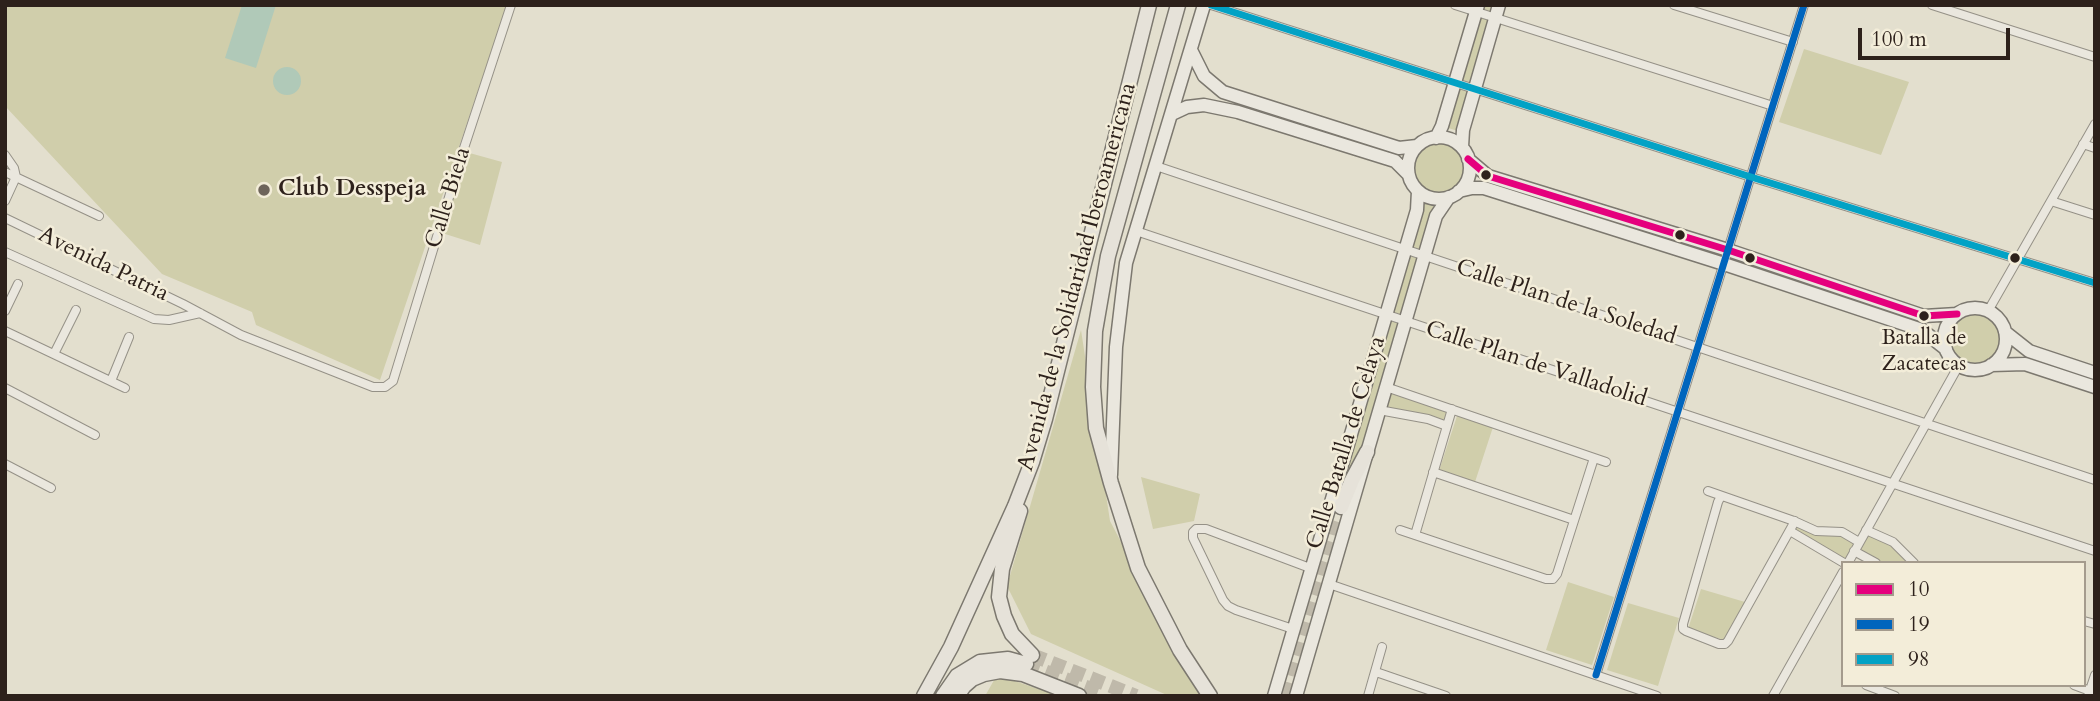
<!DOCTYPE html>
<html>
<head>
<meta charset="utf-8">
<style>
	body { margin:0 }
	#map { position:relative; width:2100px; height:701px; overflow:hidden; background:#e3dfce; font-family:Cardo,serif }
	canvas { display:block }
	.frame { position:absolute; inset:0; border:7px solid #2d211b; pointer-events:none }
	.legend { position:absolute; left:1841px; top:561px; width:245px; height:126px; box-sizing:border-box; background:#f3edd9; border:2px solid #a49b8d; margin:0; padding:9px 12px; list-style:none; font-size:21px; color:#2d211b }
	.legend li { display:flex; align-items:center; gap:14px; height:35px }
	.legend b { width:35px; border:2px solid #a49b8d }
	.scale { position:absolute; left:1858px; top:28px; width:152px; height:32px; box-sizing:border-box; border:4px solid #2d211b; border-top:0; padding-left:9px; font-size:21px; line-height:24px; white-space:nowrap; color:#2d211b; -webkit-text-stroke:5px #f3edd9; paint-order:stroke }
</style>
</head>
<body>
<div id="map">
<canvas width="2100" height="701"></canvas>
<div class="frame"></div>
<ul class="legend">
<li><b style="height:9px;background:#e5007d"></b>10</li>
<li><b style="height:9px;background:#0065bd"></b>19</li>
<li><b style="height:9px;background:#02a2c5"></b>98</li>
</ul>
<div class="scale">100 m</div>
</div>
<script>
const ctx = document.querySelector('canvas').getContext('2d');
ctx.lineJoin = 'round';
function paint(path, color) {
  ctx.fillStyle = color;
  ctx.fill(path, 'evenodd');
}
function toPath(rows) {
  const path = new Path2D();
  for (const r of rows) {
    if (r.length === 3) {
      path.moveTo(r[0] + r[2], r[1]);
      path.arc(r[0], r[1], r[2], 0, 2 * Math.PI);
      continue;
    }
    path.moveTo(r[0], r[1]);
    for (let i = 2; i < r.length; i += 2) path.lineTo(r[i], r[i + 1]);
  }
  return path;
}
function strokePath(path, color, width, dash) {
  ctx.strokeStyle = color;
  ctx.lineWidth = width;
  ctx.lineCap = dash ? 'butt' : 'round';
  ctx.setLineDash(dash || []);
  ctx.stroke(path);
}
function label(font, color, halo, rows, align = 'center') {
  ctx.font = font + ' Cardo,serif';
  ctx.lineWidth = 5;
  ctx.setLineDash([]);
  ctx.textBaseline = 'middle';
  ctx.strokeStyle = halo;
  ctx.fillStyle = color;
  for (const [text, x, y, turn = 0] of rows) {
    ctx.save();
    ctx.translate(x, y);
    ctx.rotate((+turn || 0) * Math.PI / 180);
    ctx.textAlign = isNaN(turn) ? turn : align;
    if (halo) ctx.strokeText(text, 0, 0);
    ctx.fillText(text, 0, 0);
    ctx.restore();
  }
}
const green = toPath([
	[5,5,507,5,380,380,256,325,252,312,162,274,5,106],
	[1478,5,1497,5,1461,132,1442,126],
	[1804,49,1909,82,1881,155,1779,122],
	[1439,167,26],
	[466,152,502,162,480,245,442,233],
	[1418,200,1441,209,1367,452,1333,499],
	[1975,339,30],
	[1081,330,1110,521,1202,696,1169,696,1031,634,1007,586],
	[1388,388,1452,409,1446,423,1382,409],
	[1457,416,1493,427,1475,482,1439,471],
	[1141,477,1200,494,1194,521,1153,529],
	[1795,521,1816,531,1842,532,1859,542,1866,530,1893,542,1914,563,1880,563,1855,548,1846,561,1790,531],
	[1568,582,1614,597,1592,665,1546,650],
	[1701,589,1745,602,1724,640,1688,629],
	[1628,603,1679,618,1658,686,1607,670],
	[997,675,1059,696,985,696]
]);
const water = toPath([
	[242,5,276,5,256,68,225,58],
	[287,81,14]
]);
const highwayTunnel = toPath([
	[1032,655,1136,696],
	[1026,664,1104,694],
	[1285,696,1341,507]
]);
const street = toPath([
	[1211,5,1751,177,2095,283],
	[1455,5,1773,106],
	[1674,5,1793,42],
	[1932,5,2095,57],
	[2083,144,2095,148],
	[5,155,14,168,16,177,5,201],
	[1156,166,2095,480],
	[5,172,99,216],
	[2051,201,2095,215],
	[5,218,183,304,241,335,373,387,385,387,393,381,464,148,511,5],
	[1136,231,2095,551],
	[5,252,154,319,169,320,200,313],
	[5,311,18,284],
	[1988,311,2095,124],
	[5,331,125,388],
	[54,354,76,310],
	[111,381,129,337],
	[1386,387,1606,462],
	[5,388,95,435],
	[1379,410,1428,419,1447,426],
	[5,464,51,488],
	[1433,472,1574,520],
	[1708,491,1794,521,1816,531,1842,532,1859,542],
	[1721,496,1718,502,1683,624,1683,629,1686,631,1719,644,1725,644,1728,641,1795,521],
	[1400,530,1546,579,1553,579,1557,574,1594,458],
	[1866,530,1893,542,1914,563],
	[1790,531,1844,563],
	[1415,535,1452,409],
	[1854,551,1876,563],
	[1848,563,1959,365],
	[1329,584,1657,696],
	[2084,621,2095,624],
	[1293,629,1236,610,1228,606,1223,600,1193,538,1193,532,1196,529,1206,529,1310,568],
	[1376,672,1446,696],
	[1596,675,1804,5],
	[1866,685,1895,696],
	[2074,685,2090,691],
	[1368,696,1382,647],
	[1773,696,1843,572],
	[2088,696,2095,675]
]);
const secondary = toPath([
	[1191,50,1204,76,1223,92,1399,148,1417,146],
	[1172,114,1187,107,1204,105,1238,112,1395,161,1409,175],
	[1439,168,31],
	[1436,138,1442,126,1478,5],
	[1462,147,1463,130,1499,5],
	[1468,159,1488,176,1728,250,1924,316,1957,314],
	[1459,191,1472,188,1484,188,1724,264,1922,330,1946,349],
	[1975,339,31],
	[2005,332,2029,351,2095,373],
	[1991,365,2025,364,2095,387],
	[1111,475,1116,347,1126,263,1204,5],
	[1274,696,1417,210,1418,191],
	[1296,696,1436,216,1449,197]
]);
const highway = toPath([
	[1178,5,1108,256,1095,331,1093,387,1096,428,1111,483,1138,568,1180,650,1210,696],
	[1341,507,1352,480,1367,452],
	[1020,511,1002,569,999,597,1004,616,1012,634,1032,655],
	[924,696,951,647,1015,506,1032,462,1045,419,1149,5],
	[943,696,957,676,980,662,1008,659,1026,664],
	[957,696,964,686,972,679,984,674,1000,671,1023,674,1079,696]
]);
const bus1 = toPath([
	[1468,159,1488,176,1728,250,1924,316,1957,314]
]);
const bus2 = toPath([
	[1596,675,1804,5]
]);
const bus3 = toPath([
	[1211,5,1751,177,2095,283]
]);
const markers = [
	[1486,175,6,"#2d211b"],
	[264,190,7,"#6d645a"],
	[1680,235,6,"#2d211b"],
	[1750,258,6,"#2d211b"],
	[2015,258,6,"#2d211b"],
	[1924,316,6,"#2d211b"]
];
const busNames = [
	["Batalla de",1924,339],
	["Zacatecas",1924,365]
];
const poiNames = [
	["Club Desspeja",278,190]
];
const streetNames = [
	["Calle Biela",449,198,-73],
	["Avenida Patria",103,265,26],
	["Avenida de la Solidaridad Iberoamericana",1078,277,-75],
	["Calle Plan de la Soledad",1566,303,18],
	["Calle Plan de Valladolid",1536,365,18],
	["Calle Batalla de Celaya",1347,443,-73]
];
paint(green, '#d0ceab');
paint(water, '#b0c9b8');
strokePath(highwayTunnel, '#bfb9aa', 14, [14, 7]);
strokePath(street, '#959187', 10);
strokePath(secondary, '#7c786f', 15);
strokePath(highway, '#7c786f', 17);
strokePath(street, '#eae7de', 8);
strokePath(secondary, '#eae7de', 12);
strokePath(highway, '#e6e2d9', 14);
strokePath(bus1, '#e5007d', 7);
strokePath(bus2, '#0065bd', 7);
strokePath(bus3, '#02a2c5', 7);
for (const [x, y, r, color] of markers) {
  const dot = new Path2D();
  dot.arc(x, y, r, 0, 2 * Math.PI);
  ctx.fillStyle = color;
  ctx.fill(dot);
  strokePath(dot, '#f3edd9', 2.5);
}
label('21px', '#2d211b', '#f3edd9', busNames);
label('bold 23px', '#2d211b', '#f3edd9', poiNames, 'left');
label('23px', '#2d211b', '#f3edd9', streetNames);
</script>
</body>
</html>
